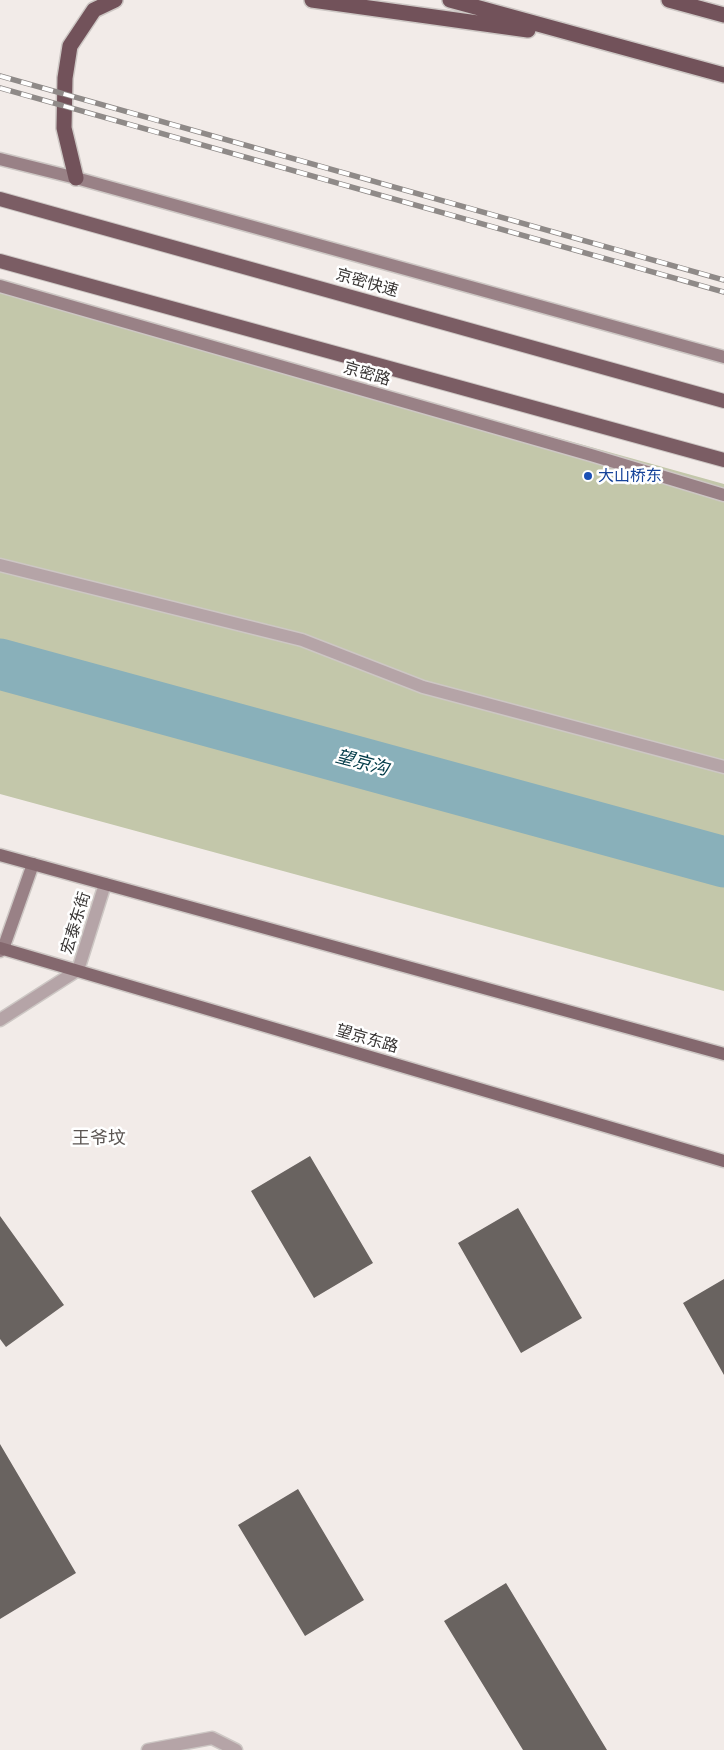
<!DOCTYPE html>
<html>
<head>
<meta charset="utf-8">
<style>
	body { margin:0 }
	canvas { display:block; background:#f2ebe8 }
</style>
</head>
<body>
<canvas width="724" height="1750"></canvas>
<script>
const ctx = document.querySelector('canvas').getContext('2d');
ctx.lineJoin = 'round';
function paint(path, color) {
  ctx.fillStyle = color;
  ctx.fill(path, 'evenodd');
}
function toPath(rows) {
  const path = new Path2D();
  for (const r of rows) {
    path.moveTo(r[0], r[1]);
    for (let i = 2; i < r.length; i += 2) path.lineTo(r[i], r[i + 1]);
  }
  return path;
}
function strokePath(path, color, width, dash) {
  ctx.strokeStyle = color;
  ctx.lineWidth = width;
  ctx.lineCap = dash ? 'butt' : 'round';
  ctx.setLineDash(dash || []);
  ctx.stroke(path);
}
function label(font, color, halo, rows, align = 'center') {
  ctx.font = font + ' Raleway,"Noto Sans SC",sans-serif';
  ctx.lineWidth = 5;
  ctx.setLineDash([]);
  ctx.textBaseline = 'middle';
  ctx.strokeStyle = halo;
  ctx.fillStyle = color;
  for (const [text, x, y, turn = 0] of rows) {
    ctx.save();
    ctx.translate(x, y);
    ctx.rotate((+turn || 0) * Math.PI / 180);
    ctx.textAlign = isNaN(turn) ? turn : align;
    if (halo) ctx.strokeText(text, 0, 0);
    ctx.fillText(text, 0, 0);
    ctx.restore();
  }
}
const green = toPath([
	[0,283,724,484,724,991,0,794]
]);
const river = toPath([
	[0,664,724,862]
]);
const building = toPath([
	[310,1156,373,1263,314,1298,251,1191],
	[518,1208,582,1318,521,1353,458,1243],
	[0,1216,64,1305,6,1347,0,1339],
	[724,1279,724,1375,683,1303],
	[0,1444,76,1573,0,1619],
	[298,1489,364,1600,305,1636,238,1525],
	[506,1583,607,1750,523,1750,444,1621]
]);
const service = toPath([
	[0,565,302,640,423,687,724,767]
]);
const minor = toPath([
	[148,1750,212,1738,236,1750]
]);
const tertiary = toPath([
	[0,1020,78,970,105,884]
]);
const secondary = toPath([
	[0,159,76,178,724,357],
	[0,286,591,455,724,495],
	[0,951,3,949,33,864]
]);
const primary = toPath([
	[0,855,724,1054],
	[0,948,724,1161]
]);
const trunk = toPath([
	[0,199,724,401],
	[0,261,724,460]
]);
const motorway = toPath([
	[312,0,528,30],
	[450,0,724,75],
	[669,0,724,15],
	[76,178,64,128,65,78,70,46,94,10,115,0]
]);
const rail = toPath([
	[0,76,724,280],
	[0,88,724,292]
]);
const markers = [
	[588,476,5,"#1a4fb4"]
];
const streetNames = [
	["京密快速",367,283,16],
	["京密路",367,374,16],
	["宏泰东街",76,923,-73],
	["望京东路",367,1039,16]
];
const transitNames = [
	["大山桥东",598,476]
];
const waterNames = [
	["望京沟",362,763,15]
];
const neighbourhoodNames = [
	["王爷坟",99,1139]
];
paint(green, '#c3c7aa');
strokePath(river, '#89b0ba', 51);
paint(building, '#696360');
strokePath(service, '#cdc7c4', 15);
strokePath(minor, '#cdc7c4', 15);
strokePath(tertiary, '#cdc7c4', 15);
strokePath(secondary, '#cdc7c4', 15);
strokePath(primary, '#cdc7c4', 15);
strokePath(trunk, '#cdc7c4', 16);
strokePath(motorway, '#cdc7c4', 18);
strokePath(service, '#b5a4a7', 12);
strokePath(minor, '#b5a4a7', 12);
strokePath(tertiary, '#b5a4a7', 12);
strokePath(secondary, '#998186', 12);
strokePath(primary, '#84686e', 12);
strokePath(trunk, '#7b5d64', 14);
strokePath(motorway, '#72525a', 15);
strokePath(rail, '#8f8a88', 5.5);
strokePath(rail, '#fff', 4, [11]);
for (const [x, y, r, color] of markers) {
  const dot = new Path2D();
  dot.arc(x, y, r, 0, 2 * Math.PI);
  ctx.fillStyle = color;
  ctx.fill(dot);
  strokePath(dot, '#fff', 2);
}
label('16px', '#383534', '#fff', streetNames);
label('16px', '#164399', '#fff', transitNames, 'left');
label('italic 18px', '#003a47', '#fff', waterNames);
label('18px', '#5b5552', '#fff', neighbourhoodNames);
</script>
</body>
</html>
